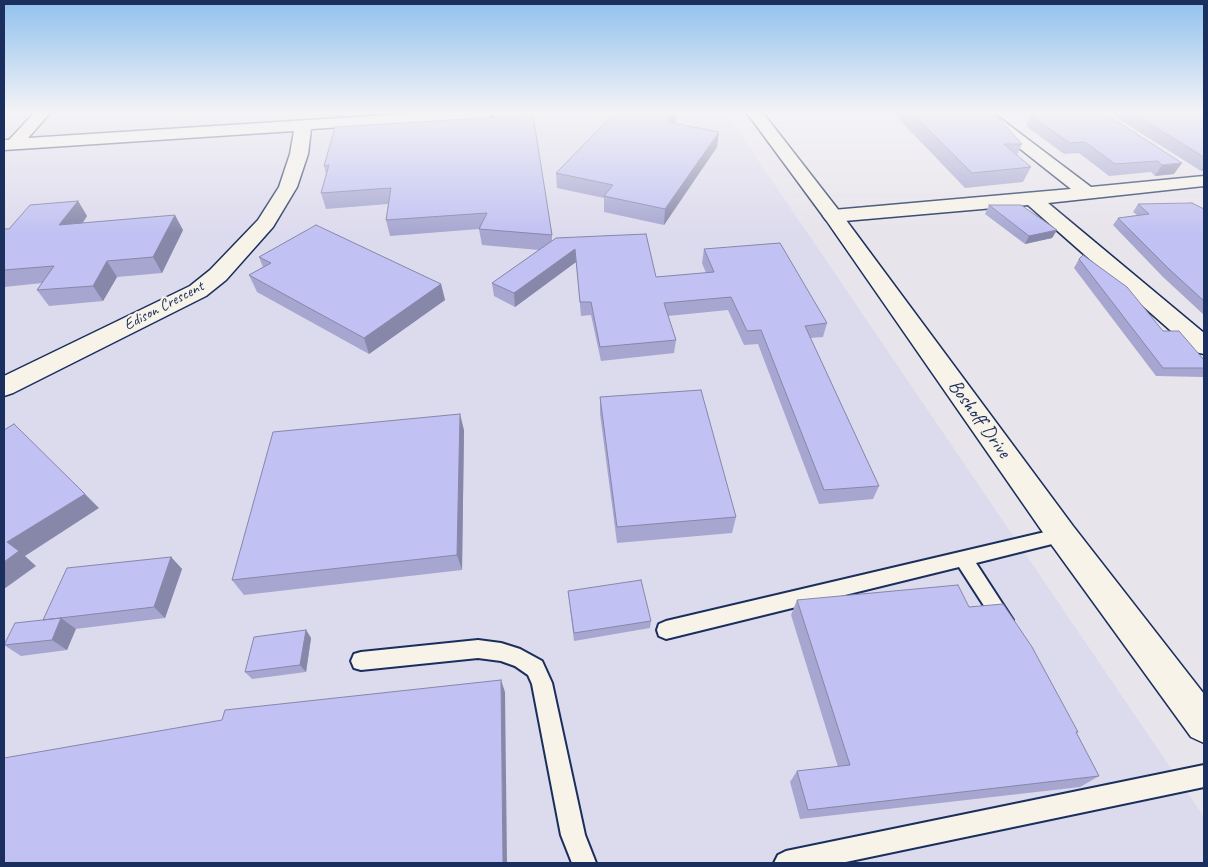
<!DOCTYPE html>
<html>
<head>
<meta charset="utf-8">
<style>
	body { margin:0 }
	#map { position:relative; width:1208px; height:867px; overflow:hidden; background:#e7e4eb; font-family:Caveat,sans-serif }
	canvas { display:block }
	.frame { position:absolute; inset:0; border:5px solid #1b2f5e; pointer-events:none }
</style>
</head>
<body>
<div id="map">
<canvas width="1208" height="867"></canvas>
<div class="frame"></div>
</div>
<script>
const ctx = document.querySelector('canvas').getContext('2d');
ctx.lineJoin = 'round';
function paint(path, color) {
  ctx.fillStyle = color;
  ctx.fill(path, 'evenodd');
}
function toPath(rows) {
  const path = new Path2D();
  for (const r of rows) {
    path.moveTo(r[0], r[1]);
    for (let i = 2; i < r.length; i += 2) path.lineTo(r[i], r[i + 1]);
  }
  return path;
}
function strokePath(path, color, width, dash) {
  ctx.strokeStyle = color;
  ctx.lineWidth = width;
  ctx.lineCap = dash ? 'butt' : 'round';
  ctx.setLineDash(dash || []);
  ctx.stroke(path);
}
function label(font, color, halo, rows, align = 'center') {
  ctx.font = font + ' Caveat,sans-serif';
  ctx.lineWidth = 4.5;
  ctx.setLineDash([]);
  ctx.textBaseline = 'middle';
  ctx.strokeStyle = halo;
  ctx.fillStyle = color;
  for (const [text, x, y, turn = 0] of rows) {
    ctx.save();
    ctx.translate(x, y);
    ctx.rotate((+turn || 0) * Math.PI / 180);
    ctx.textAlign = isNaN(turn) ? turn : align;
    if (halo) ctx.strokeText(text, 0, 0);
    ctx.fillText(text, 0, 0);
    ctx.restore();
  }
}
const built = toPath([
	[4,113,726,113,1204,817,1204,863,4,863]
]);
const service = toPath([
	[1062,528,1068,530,1071,535,1068,540,976,563,1013,620,1011,626,1004,629,997,626,959,567,666,639,659,636,657,630,659,624,666,621,1062,528],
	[478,640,501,643,520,649,542,661,552,683,585,835,596,863,572,863,561,835,532,684,528,675,515,666,501,661,478,658,361,670,354,668,351,661,354,654,361,652,478,640],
	[1204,765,1204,787,841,863,774,863,778,855,786,851,1204,765]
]);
const minor = toPath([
	[34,113,50,113,28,138,418,113,493,113,491,116,485,118,311,129,308,154,297,187,273,227,226,280,206,296,13,393,4,396,4,376,190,286,210,270,258,220,279,187,290,154,294,131,4,150,4,140,9,140,34,113],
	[975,113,993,113,1091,187,1204,176,1204,186,1048,203,1204,333,1204,354,1195,352,1028,205,833,222,826,220,823,216,826,212,833,210,1071,189,975,113]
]);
const secondary = toPath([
	[747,113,763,113,840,212,1073,526,1204,694,1204,743,1191,737,1051,544,826,220,747,113]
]);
const wall = toPath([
	[676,113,675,123,717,147,664,225,604,212,604,198,557,188,556,173],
	[893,113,964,113,1022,144,1017,155,1031,167,1023,182,965,188],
	[1026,113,1104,113,1174,174,1155,176,1151,172,1109,176,1079,153,1064,154,1026,126,1030,116],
	[1109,113,1204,113,1204,170,1201,171],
	[335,127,552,235,552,241,656,277,706,273,702,263,704,249,827,323,823,337,810,338,879,486,873,499,819,504,758,344,744,345,728,310,668,316,676,340,674,353,601,361,591,315,581,316,576,262,515,307,494,296,492,283,539,250,482,245,479,229,390,236,386,220,388,204,326,209,321,193,326,174,324,166],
	[78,201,87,216,83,223,183,230,162,273,117,277,103,301,49,306,37,290,42,283,4,287,4,229,9,229],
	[1138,204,1204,209,1204,315,1163,277,1113,225,1118,218,1137,215,1133,212],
	[989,205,1057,230,1052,238,1025,244,985,214],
	[259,257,441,284,445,300,369,354,257,292,249,275,263,267],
	[1079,259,1163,331,1204,368,1204,375,1203,377,1156,376,1074,268],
	[600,397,736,517,732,533,617,543,600,414],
	[464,430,462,570,244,595,232,580],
	[171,557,182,569,165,618,75,629,67,650,21,656,4,645,43,620],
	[568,591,651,621,650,628,574,641],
	[797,600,969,607,1078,732,1076,733,1099,776,1080,787,800,819,790,782,797,771,838,767,791,615],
	[306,630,311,638,306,672,252,679,245,672]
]);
const shadedWall = toPath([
	[676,113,675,127,668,122],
	[719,132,717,147,664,225,665,209],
	[1182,163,1174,174,1155,176,1162,165],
	[1204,165,1204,170,1201,171],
	[78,201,87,216,70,240,59,225],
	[175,215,183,230,162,273,153,257],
	[1057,230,1052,238,1025,244,1029,236],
	[575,249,576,262,515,307,514,293],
	[107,261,117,277,103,301,93,286],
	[441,284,445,300,369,354,364,338],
	[460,414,464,430,462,570,457,555],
	[85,494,99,508,25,556,36,566,4,589,4,562,7,542],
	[171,557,182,569,165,618,154,607],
	[61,618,76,629,67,650,52,640],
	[306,630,311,638,306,672,300,665],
	[501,680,505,692,507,863,503,863]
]);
const building = toPath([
	[615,113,675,113,668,122,719,132,665,209,604,196,613,185,556,173,615,113],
	[912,113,964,113,965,114,985,113,988,116,996,115,1022,144,1004,144,1031,167,972,173,912,113],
	[1045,113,1104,113,1182,163,1162,165,1158,161,1115,164,1085,142,1070,143,1031,116,1047,114,1045,113],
	[1132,113,1204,113,1204,157,1132,113],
	[533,115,552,235,479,229,487,213,386,220,391,188,321,193,329,165,324,166,335,127,533,115],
	[78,201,59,225,175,215,153,257,107,261,93,286,37,290,54,266,4,270,4,229,9,229,30,205,78,201],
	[1192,203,1204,209,1204,301,1169,269,1118,218,1149,214,1138,204,1192,203],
	[989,205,1021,205,1057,230,1029,236,989,205],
	[316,225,441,284,364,338,249,275,271,263,259,257,316,225],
	[646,234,656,277,714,272,704,249,780,243,827,323,805,326,879,486,824,490,761,330,747,331,731,297,664,303,676,340,600,347,591,302,580,302,575,249,514,293,492,283,556,238,646,234],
	[1083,255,1127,287,1163,331,1179,331,1204,360,1204,368,1163,368,1079,259,1083,255],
	[701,390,736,517,617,527,600,397,701,390],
	[460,414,457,555,232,580,273,432,460,414],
	[14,424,85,494,7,542,19,551,4,562,4,430,14,424],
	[171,557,154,607,43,620,67,568,171,557],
	[641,580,651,621,574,633,568,591,641,580],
	[958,585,969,607,1003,604,1032,647,1078,732,1076,732,1099,776,808,810,797,771,850,765,797,600,958,585],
	[61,618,52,640,4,645,15,623,61,618],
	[306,630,300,665,245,672,254,637,306,630],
	[501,680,503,863,4,863,4,758,222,720,225,710,501,680]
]);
const farStreetnames = [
	["Edison Crescent",164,306,-28]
];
const streetNames = [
	["Boshoff Drive",979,419,54]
];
paint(built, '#dcdaed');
strokePath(service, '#1b2f5e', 4);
strokePath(minor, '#1b2f5e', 3);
strokePath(secondary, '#1b2f5e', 3);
paint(service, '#f7f3e8');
paint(minor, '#f7f3e8');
paint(secondary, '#f7f3e8');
paint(wall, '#a6a6d1');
paint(shadedWall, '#8787aa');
paint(building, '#c1c1f3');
strokePath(building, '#8787aa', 1);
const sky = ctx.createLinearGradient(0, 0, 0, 234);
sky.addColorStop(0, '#90c1ee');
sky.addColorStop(0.48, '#f4f3f6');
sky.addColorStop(1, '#f4f3f600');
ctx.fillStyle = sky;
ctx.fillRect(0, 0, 1208, 234);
label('16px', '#1b2f5e', '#f7f3e8', farStreetnames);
label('20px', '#1b2f5e', '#f7f3e8', streetNames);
</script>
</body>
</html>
